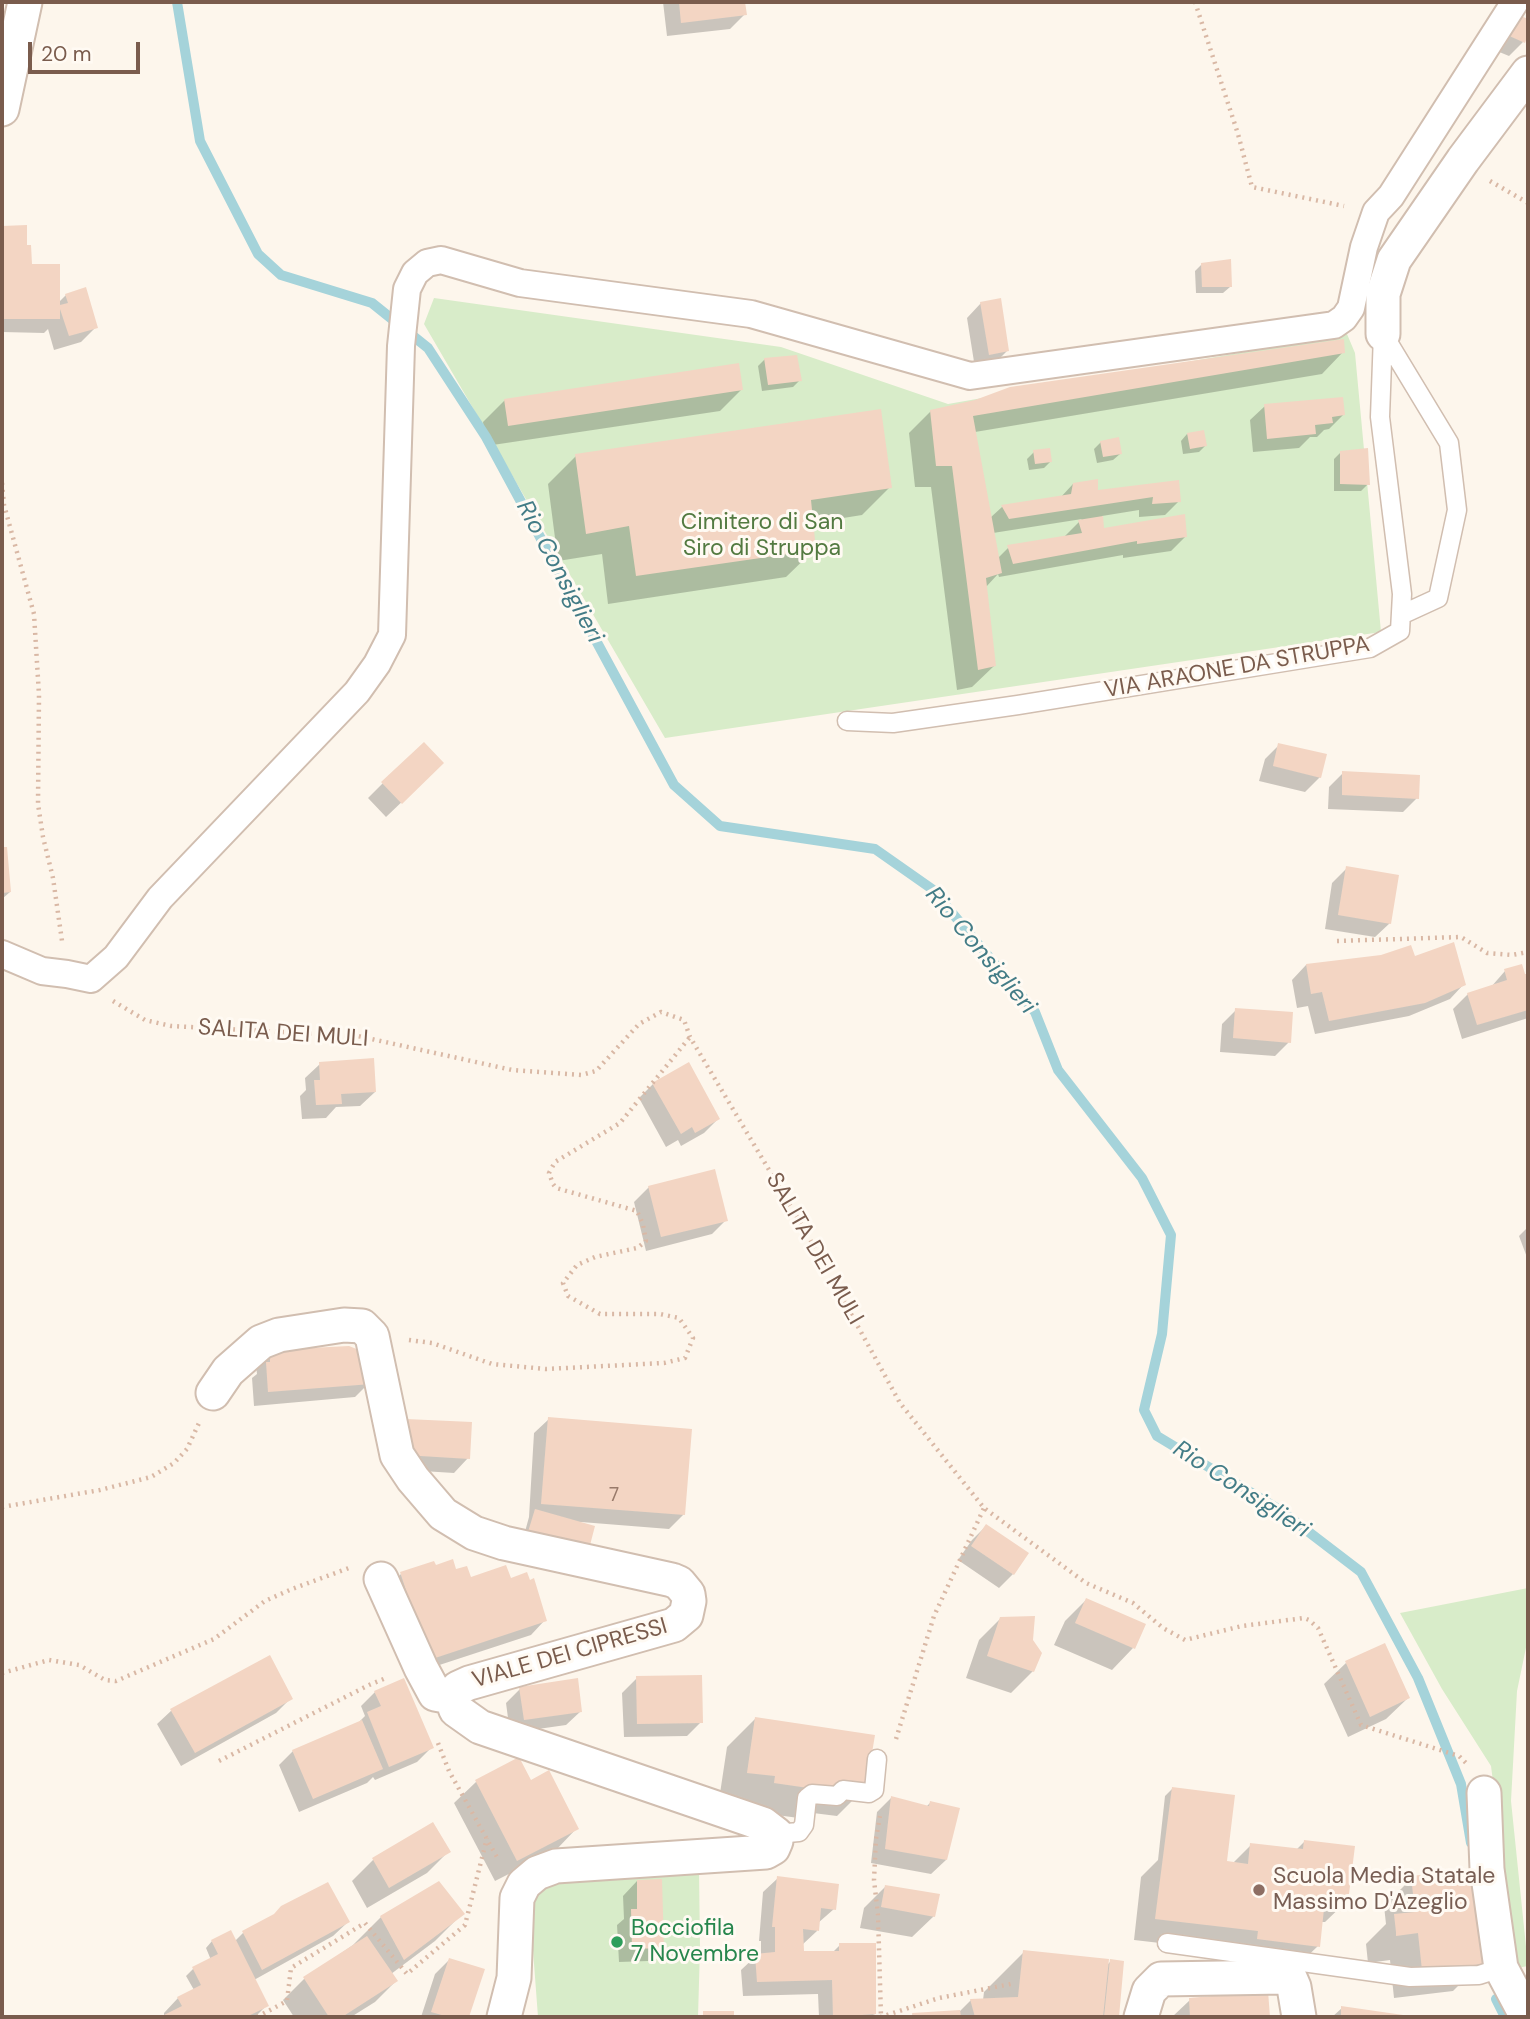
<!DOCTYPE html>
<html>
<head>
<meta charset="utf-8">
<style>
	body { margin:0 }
	#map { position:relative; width:1530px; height:2019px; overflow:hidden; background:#fdf6ec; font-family:"DM Sans",sans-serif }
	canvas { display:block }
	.frame { position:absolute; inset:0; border:4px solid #7a5c4d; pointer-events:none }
	.scale { position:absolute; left:28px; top:42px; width:112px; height:32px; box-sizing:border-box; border:4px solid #7a5c4d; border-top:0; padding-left:9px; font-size:21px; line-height:24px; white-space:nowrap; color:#7a5c4d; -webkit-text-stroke:5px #fffaf3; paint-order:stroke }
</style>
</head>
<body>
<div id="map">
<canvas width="1530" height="2019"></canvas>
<div class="frame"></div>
<div class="scale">20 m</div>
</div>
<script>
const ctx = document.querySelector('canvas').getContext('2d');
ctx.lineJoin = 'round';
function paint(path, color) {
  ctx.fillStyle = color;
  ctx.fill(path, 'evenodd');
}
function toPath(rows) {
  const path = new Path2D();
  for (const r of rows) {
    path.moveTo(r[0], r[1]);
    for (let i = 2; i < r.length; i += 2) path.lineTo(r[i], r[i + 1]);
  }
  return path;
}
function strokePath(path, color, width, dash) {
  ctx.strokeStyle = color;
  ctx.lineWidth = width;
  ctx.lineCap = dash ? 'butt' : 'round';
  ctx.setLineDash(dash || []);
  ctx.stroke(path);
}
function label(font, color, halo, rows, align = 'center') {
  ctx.font = font + ' "DM Sans",sans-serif';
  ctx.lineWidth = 6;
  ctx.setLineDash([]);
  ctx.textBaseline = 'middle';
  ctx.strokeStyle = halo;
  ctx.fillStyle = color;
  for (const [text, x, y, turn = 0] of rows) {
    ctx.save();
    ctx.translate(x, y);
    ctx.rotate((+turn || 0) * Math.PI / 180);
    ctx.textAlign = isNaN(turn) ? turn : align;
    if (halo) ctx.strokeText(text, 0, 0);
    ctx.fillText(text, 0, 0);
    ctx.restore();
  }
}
const green = toPath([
	[434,298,781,347,948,404,1347,334,1355,353,1381,632,665,738,424,324],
	[1528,1588,1528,1638,1517,1691,1511,1801,1528,1966,1517,1968,1505,1897,1502,1851,1491,1766,1442,1689,1400,1613],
	[699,1869,700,1948,698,2017,538,2017,532,1937,534,1899,538,1892,553,1880]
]);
const shadow = toPath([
	[663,2,743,2,745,14,730,29,667,36],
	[1514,15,1528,21,1528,31,1523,42,1509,56,1492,49],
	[2,227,25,227,25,247,30,266,58,303,66,295,96,327,81,342,54,350,48,329,44,333,2,332],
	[1202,264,1230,287,1223,293,1196,293,1195,271],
	[981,303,1007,351,993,365,975,368,967,318],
	[1343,352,1322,374,975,432,990,518,1002,507,1060,498,1073,484,1096,492,1178,482,1179,501,1165,515,1139,517,1139,510,1102,516,1103,530,1186,536,1171,551,1123,558,1123,555,999,577,998,574,986,587,994,666,972,687,957,690,931,487,915,487,909,433,931,411],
	[1082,519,1064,537,1010,546,998,558,993,533],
	[765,359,800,380,793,387,762,391,758,366],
	[741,390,720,411,486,446,483,422,505,400],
	[1265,406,1343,415,1329,429,1324,430,1317,437,1310,437,1299,448,1253,452,1250,420],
	[1187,434,1206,445,1199,452,1183,454,1181,441],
	[1101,442,1120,454,1113,460,1097,463,1094,449],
	[1034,452,1051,461,1044,468,1029,470,1027,459],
	[1341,452,1368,484,1361,491,1334,491,1334,459],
	[576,456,890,487,862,515,812,523,815,549,786,577,608,604,602,554,558,561,548,484],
	[1279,745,1320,777,1305,792,1259,781,1265,759],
	[1343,773,1417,798,1403,812,1328,809,1329,787],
	[428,777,386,817,368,798,383,783],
	[2,849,5,849,10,892,2,899],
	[1347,868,1390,923,1375,937,1325,929,1332,883],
	[1414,958,1464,984,1450,999,1409,1016,1315,1034,1308,1006,1297,1008,1292,980,1306,965],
	[1505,971,1524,977,1528,975,1528,1018,1462,1039,1453,1009,1468,994,1491,987],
	[1236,1010,1289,1042,1275,1056,1220,1052,1222,1024],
	[320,1064,375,1092,360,1106,336,1107,326,1118,302,1119,300,1096,306,1090,305,1078],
	[653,1084,718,1119,704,1133,681,1146,678,1140,666,1147,639,1098],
	[649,1187,726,1220,712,1234,646,1251,634,1202],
	[1528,1227,1528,1260,1519,1236],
	[270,1352,369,1383,355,1397,254,1406,252,1378,257,1374,256,1366],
	[549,1419,684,1514,669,1529,581,1522,523,1539,529,1517,534,1433],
	[392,1435,468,1458,454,1473,390,1469],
	[986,1526,1013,1574,999,1588,958,1560,972,1540],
	[455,1571,470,1579,509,1580,545,1620,531,1635,415,1673,387,1588,401,1574],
	[1086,1600,1144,1625,1133,1648,1112,1670,1054,1645,1065,1621],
	[1001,1618,1032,1641,1033,1671,1011,1693,966,1678,979,1640],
	[1384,1646,1408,1698,1386,1719,1348,1737,1324,1684,1346,1663],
	[637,1678,701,1722,687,1736,624,1737,622,1693],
	[520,1689,581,1711,566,1725,510,1733,506,1703],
	[375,1692,431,1748,417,1762,375,1780,373,1777,367,1783,299,1812,279,1765,293,1751,357,1724,365,1716,361,1706],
	[290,1699,276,1713,181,1766,157,1724,172,1710],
	[755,1719,865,1788,837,1816,813,1813,806,1819,747,1811,719,1800,727,1747],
	[518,1759,530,1782,577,1828,556,1850,495,1881,454,1803,476,1782],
	[1172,1789,1225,1861,1232,1864,1251,1845,1296,1850,1305,1841,1347,1901,1325,1922,1321,1922,1318,1946,1296,1967,1238,1952,1134,1940,1141,1877,1158,1860,1165,1796],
	[891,1798,926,1807,930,1803,946,1860,931,1874,871,1863,877,1812],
	[448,1852,427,1873,367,1908,352,1881,373,1860],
	[778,1878,834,1909,818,1923,817,1931,802,1945,803,1953,832,1953,840,1945,874,2014,871,2017,819,2017,818,1994,743,1996,741,1970,756,1956,761,1955,761,1941,759,1941,763,1892],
	[1412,1878,1481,1963,1453,1991,1394,1998,1390,1960,1368,1963,1366,1944,1386,1924,1384,1906],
	[637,1881,663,1947,648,1961,619,1962,617,1925,624,1919,623,1896],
	[886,1886,934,1916,912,1937,860,1928,864,1908],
	[463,1913,435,1941,391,1974,396,1981,375,2002,351,2017,294,2017,283,2000,304,1979,353,1945,381,1917],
	[348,1922,333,1936,254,1980,267,2005,255,2017,164,2017,164,2013,178,1998,194,1990,186,1976,193,1969,211,1960,206,1948,212,1941,235,1941,243,1933],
	[1024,1952,1107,1965,1111,1961,1122,1962,1117,2017,910,2017,913,2014,960,2011,971,2000,983,2000,984,1992],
	[449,1960,483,1970,467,2017,421,2017,435,1974],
	[1266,1993,1268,2017,1172,2017,1190,2000],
	[1342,2008,1408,2017,1332,2017]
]);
const stream = toPath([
	[177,2,200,141,258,254,281,275,372,303,428,348,486,437,674,785,720,826,875,849,932,889,1035,1012,1058,1070,1142,1178,1171,1235,1162,1334,1144,1410,1157,1436,1280,1510,1361,1572,1418,1678,1461,1784,1471,1843],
	[1496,1999,1505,2017]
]);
const building = toPath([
	[679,2,745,2,747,15,681,23],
	[1514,13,1528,19,1528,35,1525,43,1505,34],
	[27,225,27,245,31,245,32,264,60,264,60,305,68,303,65,294,86,287,98,328,69,336,60,309,60,319,2,319,2,226],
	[1231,259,1232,287,1202,287,1201,263],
	[1001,298,1009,351,989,355,980,302],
	[1344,339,1345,353,973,416,1002,573,986,578,996,666,978,670,952,466,936,466,930,410,975,400,1010,387],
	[797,355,802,381,768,385,764,358],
	[739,363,743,390,508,426,504,399],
	[1343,397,1345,415,1332,417,1333,423,1315,425,1316,434,1267,439,1264,404],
	[881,409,892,488,811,500,816,550,636,576,629,526,586,534,575,454],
	[1204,430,1207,446,1190,449,1187,433],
	[1119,437,1122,454,1103,457,1100,441],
	[1050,448,1052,462,1035,464,1033,450],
	[1368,448,1370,485,1340,484,1340,451],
	[1098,479,1098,490,1179,480,1181,502,1152,504,1153,497,1009,519,1001,505,1071,494,1073,483],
	[1185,514,1187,537,1137,544,1137,541,1013,564,1007,545,1082,533,1078,520,1103,516,1104,528],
	[424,742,444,763,402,804,381,782],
	[1278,743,1327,754,1321,778,1273,766],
	[1342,771,1420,775,1419,799,1342,795],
	[2,847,7,847,11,892,2,893],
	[1346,866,1399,875,1391,924,1338,915],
	[1454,942,1466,985,1425,1003,1329,1021,1322,992,1311,994,1306,964,1381,955,1411,945,1415,956],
	[1522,964,1525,974,1528,974,1528,1010,1477,1025,1467,993,1507,980,1504,969],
	[1235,1008,1293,1012,1291,1043,1233,1038],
	[374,1058,376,1092,341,1094,342,1104,316,1105,314,1080,320,1080,319,1062],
	[689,1062,720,1119,695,1133,692,1127,681,1134,652,1083],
	[715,1169,728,1221,661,1237,648,1186],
	[349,1346,359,1350,371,1384,268,1392,266,1362,270,1362,270,1350],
	[548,1417,692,1429,685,1515,541,1504],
	[406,1419,472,1422,470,1459,404,1455],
	[535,1509,595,1526,589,1549,528,1532],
	[986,1524,1029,1553,1014,1575,971,1546],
	[453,1559,456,1569,467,1566,471,1577,506,1565,511,1578,527,1572,530,1580,534,1578,547,1621,429,1660,400,1572,434,1561,436,1565],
	[1086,1598,1146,1624,1135,1649,1075,1623],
	[1035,1616,1033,1640,1042,1653,1034,1672,987,1656,1000,1617],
	[1385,1643,1410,1698,1370,1717,1345,1661],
	[270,1655,293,1699,195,1753,170,1709],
	[702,1675,703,1723,637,1724,636,1676],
	[404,1678,434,1748,389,1767,367,1712,381,1706,374,1691],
	[578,1678,582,1712,524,1720,519,1687],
	[755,1717,875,1735,866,1789,836,1792,774,1783,775,1776,747,1773],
	[362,1720,383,1769,313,1799,292,1750],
	[519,1757,531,1780,549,1770,579,1829,517,1861,475,1780],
	[1172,1787,1235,1795,1227,1861,1248,1864,1250,1843,1303,1849,1304,1840,1355,1846,1348,1902,1325,1899,1320,1947,1257,1939,1258,1931,1155,1919],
	[891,1796,929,1806,930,1801,960,1808,947,1860,885,1849],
	[433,1822,451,1852,389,1888,372,1858],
	[1473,1869,1483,1964,1422,1970,1418,1933,1396,1936,1396,1932,1394,1914,1415,1912,1411,1876],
	[777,1876,839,1884,836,1910,821,1908,819,1931,803,1929,804,1951,839,1951,839,1943,876,1943,876,2014,833,2017,832,1980,757,1982,755,1954,775,1952,775,1927,772,1927],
	[662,1879,664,1948,632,1949,631,1909,637,1909,637,1880],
	[439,1881,465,1914,404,1960,380,1916],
	[328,1882,350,1922,262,1970,242,1931,274,1914,281,1906],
	[885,1885,940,1894,935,1917,881,1907],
	[231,1930,269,2006,246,2017,165,2017,164,2015,182,2006,177,1997,201,1985,192,1967,218,1954,211,1940],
	[367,1936,398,1981,342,2017,329,2017,303,1977],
	[1023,1950,1109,1959,1103,2017,975,2017,970,1999,1018,1997],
	[449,1958,485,1969,469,2017,449,2017,431,2012],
	[1110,1959,1124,1961,1119,2017,1104,2017],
	[1268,1991,1270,2017,1190,2017,1189,1998],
	[1341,2006,1410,2016,1409,2017,1341,2017],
	[960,2010,961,2017,913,2017,912,2013],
	[703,2011,734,2011,734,2017,703,2017]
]);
const path = toPath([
	[1195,2,1238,134,1252,187,1344,206],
	[1490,181,1528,203],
	[2,483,4,505,34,614,39,695,38,804,43,837,53,878,62,941],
	[1337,941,1461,937,1487,953,1512,955,1528,952],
	[113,1001,145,1020,171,1026,358,1036,512,1070,581,1075,596,1071,639,1024,661,1012,684,1020,690,1037,806,1232,900,1403,984,1508,1086,1583,1133,1603,1163,1628,1185,1640,1242,1626,1304,1618,1309,1620,1318,1628,1361,1725,1459,1756,1466,1763],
	[409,1340,432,1343,492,1364,546,1369,664,1363,685,1358,693,1338,679,1318,660,1314,600,1314,568,1296,563,1283,577,1265,595,1257,637,1248,646,1241,643,1224,637,1211,556,1188,553,1184,549,1173,555,1162,620,1123,690,1037],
	[2,1507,100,1490,151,1477,174,1463,187,1449,199,1423],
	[2,1673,49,1660,79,1665,105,1680,116,1681,214,1639,265,1601,292,1589,349,1568],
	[896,1739,934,1616,984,1508],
	[438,1743,449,1771,498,1859],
	[219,1761,369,1685,386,1678],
	[880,1816,876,1839,874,1880,878,1915,881,2017],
	[257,2017,287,2001,291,1968,365,1923,407,1974,465,1925,487,1838],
	[873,2017,881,2017,939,1998,1011,1984]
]);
const service = toPath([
	[1383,334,1449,443,1457,510,1438,598,1401,615],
	[847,721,893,723,1018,705,1370,648,1400,631,1402,594,1380,417,1383,334],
	[776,1834,799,1832,804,1825,807,1798,812,1794,837,1796,843,1790,869,1793,874,1790,877,1759],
	[1167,1943,1410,1977,1479,1975,1501,1968]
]);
const pedestrian = toPath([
	[2,954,42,971,67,974,91,979,116,957,160,898,357,692,377,664,392,635,401,346,407,289,415,273,427,263,441,260,520,283,751,314,970,376,1334,325,1344,318,1351,308,1364,247,1376,212,1391,196,1515,2]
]);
const minor = toPath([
	[2,109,25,2],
	[1383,334,1383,294,1394,260,1463,160,1528,73],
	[213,1393,228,1371,261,1342,279,1335,344,1325,362,1326,372,1336,397,1455,413,1479,443,1514,474,1533,504,1543,672,1580,679,1583,688,1594,689,1601,686,1615,674,1625,469,1683,458,1688,451,1697,456,1710,480,1727,763,1824,776,1834,776,1841,773,1848,766,1852,556,1866,537,1873,524,1884,517,1898,514,1978,504,2017],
	[381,1579,421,1668,435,1694,451,1697],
	[1484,1793,1487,1869,1501,1968,1527,2017],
	[1141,2017,1149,1991,1161,1979,1284,1977,1291,1980,1294,1987,1299,2017]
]);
const markers = [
	[1259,1890,7,"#8d6e63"],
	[617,1942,7,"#2e9e5b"]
];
const numberNames = [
	["7",614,1496]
];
const parkNames = [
	["Cimitero di San",762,523],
	["Siro di Struppa",762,549]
];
const streetNames = [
	["VIA ARAONE DA STRUPPA",1237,668,-10],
	["SALITA DEI MULI",283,1034,4],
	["SALITA DEI MULI",814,1249,60],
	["VIALE DEI CIPRESSI",570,1654,-16]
];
const educationNames = [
	["Scuola Media Statale",1273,1877],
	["Massimo D'Azeglio",1273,1903]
];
const leisureNames = [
	["Bocciofila",631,1929],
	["7 Novembre",631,1955]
];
const waterNames = [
	["Rio Consiglieri",559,572,62],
	["Rio Consiglieri",980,951,50],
	["Rio Consiglieri",1241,1490,33]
];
paint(green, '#d8ecc9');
paint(shadow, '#0003');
strokePath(stream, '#a5d3da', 10);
paint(building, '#f3d5c3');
strokePath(service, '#d1beb0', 21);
strokePath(pedestrian, '#d1beb0', 30);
strokePath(minor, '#d1beb0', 37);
strokePath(path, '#d9b8a5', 4.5, [2, 5]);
strokePath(service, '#fff', 18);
strokePath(pedestrian, '#fff', 26);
strokePath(minor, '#fff', 33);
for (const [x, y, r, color] of markers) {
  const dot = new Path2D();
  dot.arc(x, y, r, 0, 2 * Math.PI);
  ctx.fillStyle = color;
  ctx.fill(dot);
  strokePath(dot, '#fffaf3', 2.5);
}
label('19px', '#987a6a', null, numberNames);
label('23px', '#537a41', '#fffaf3', parkNames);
label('23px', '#7a5c4d', '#fffaf3', streetNames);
label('23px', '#785e54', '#fffaf3', educationNames, 'left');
label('23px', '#27864d', '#fffaf3', leisureNames, 'left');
label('italic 24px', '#437c86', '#fffaf3', waterNames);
</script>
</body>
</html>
